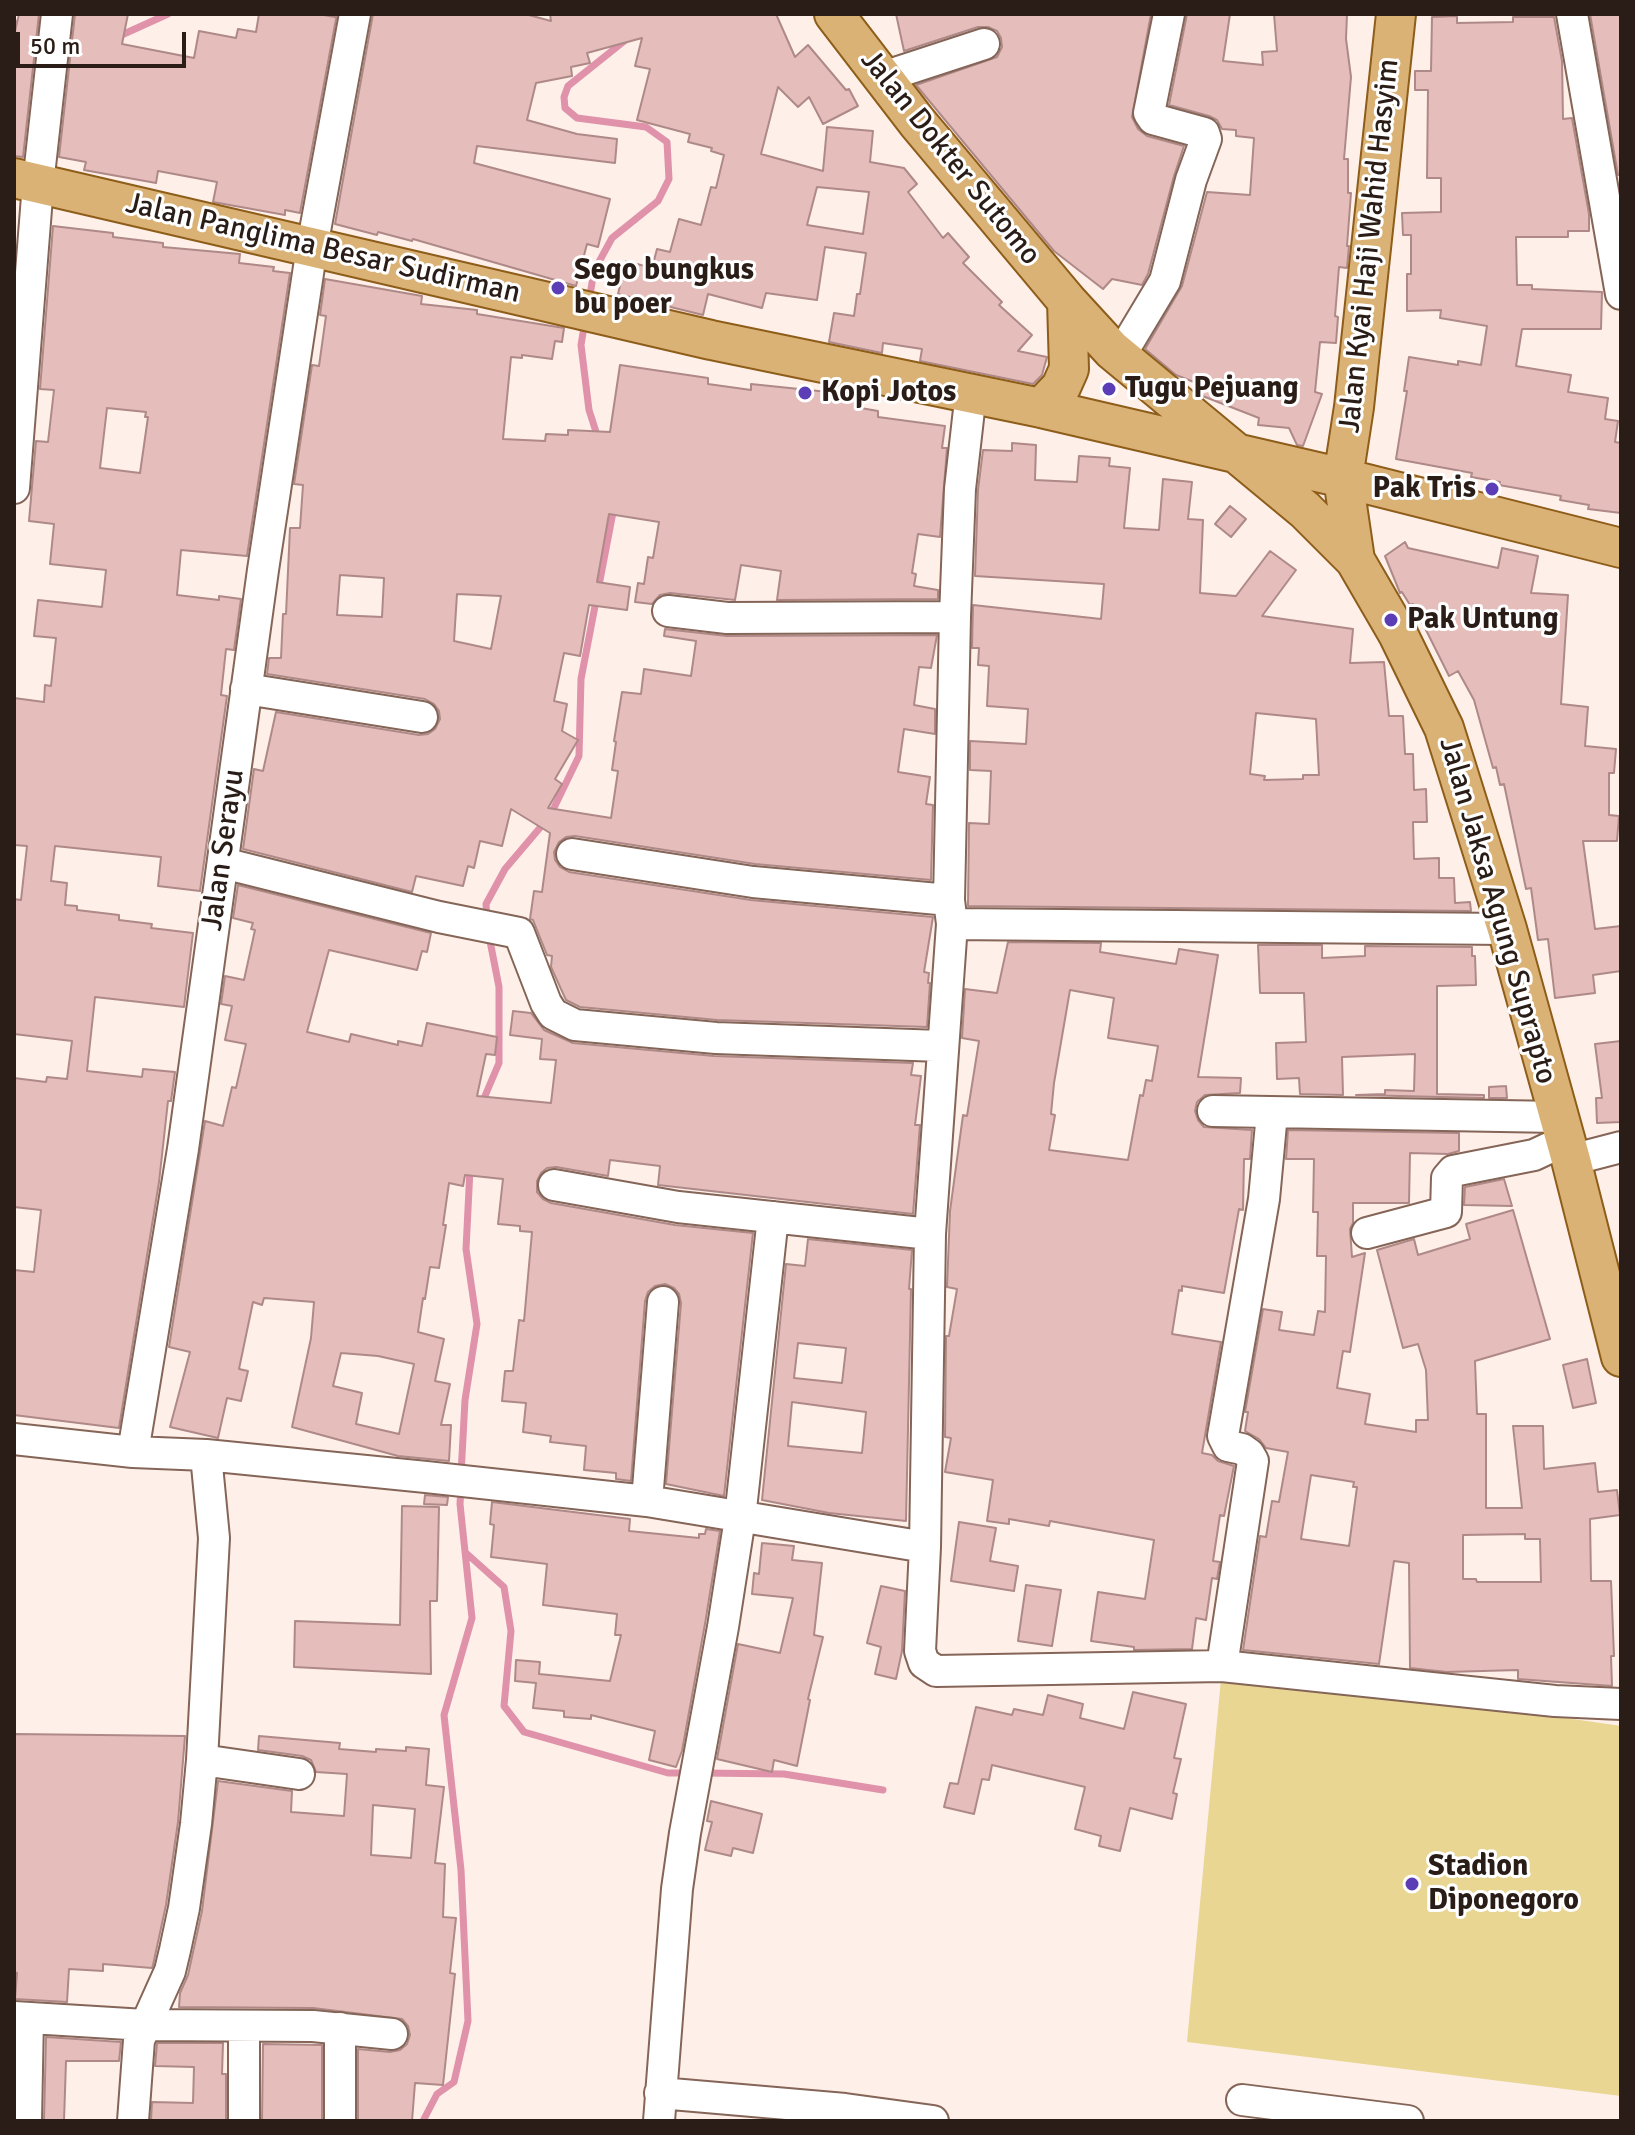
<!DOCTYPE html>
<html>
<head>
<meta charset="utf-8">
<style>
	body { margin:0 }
	#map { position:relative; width:1635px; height:2135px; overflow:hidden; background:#feefe9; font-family:Signika,sans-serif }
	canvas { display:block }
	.frame { position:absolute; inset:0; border:16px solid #2a1d17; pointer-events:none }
	.scale { position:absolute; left:16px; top:32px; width:170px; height:36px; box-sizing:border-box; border:4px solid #2a1d17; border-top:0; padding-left:10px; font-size:24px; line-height:28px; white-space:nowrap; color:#2a1d17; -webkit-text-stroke:6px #fff; paint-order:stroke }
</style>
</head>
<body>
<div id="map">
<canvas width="1635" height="2135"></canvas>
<div class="frame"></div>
<div class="scale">50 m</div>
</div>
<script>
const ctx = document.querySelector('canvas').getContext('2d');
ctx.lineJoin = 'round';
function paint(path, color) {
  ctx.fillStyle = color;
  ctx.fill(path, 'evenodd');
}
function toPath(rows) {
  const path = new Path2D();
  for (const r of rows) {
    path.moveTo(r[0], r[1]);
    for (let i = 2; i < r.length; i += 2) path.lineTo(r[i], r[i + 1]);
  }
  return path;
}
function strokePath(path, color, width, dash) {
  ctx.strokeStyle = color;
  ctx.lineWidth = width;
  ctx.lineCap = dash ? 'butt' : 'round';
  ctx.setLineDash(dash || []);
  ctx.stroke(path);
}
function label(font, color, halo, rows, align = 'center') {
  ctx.font = font + ' Signika,sans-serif';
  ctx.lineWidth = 6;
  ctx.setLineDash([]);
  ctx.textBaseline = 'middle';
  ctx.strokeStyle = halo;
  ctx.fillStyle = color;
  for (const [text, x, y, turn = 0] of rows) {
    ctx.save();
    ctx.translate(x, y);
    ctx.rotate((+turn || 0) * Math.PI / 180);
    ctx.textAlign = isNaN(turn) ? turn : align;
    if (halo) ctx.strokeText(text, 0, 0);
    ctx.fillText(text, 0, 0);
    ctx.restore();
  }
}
const green = toPath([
	[1222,1668,1621,1726,1621,2096,1187,2042]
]);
const stream = toPath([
	[14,23,47,31],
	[115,38,168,14],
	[589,301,594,271,612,238,658,201,669,179,667,142,646,127,577,118,565,108,564,97,568,86,628,38],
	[585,321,581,345,589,410,598,438],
	[487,919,486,904,505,869,550,816,579,756,581,679,614,507],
	[482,1103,499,1063,499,987,489,936],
	[461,1475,465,1400,477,1324,466,1249,470,1169],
	[466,1553,504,1587,511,1631,504,1706,524,1732,668,1773,691,1773],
	[703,1773,784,1774,883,1790],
	[423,2121,437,2094,454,2082,468,2021,461,1870,444,1715,472,1618,460,1504,461,1487]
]);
const building = toPath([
	[19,14,39,14,23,157,14,156,14,36,19,14],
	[75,14,128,14,122,44,194,58,199,31,236,38,238,29,256,32,259,14,318,14,335,17,337,14,300,213,285,210,285,215,213,202,217,182,158,171,156,183,84,170,86,162,59,157,75,14],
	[373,14,525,14,551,21,550,14,776,14,795,57,808,45,846,90,849,89,858,106,823,124,809,97,798,107,778,87,761,154,823,171,827,127,873,131,870,162,904,168,917,184,908,192,943,238,948,233,969,257,963,263,1002,302,999,305,1032,335,1018,351,1047,357,1042,375,1033,384,920,361,922,349,883,343,882,353,829,342,834,313,854,316,857,294,860,294,866,253,825,247,817,300,766,293,762,308,708,294,703,315,618,294,626,261,652,268,657,249,670,252,679,219,701,225,711,187,716,188,724,155,711,151,712,148,688,142,690,134,637,120,650,69,635,66,642,38,587,53,590,63,571,67,572,76,536,83,527,120,577,134,617,139,615,163,477,146,474,163,610,199,598,247,587,244,576,286,413,239,412,241,378,232,377,235,335,224,373,14],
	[817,187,869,192,863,234,807,225,817,187],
	[896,14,1151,14,1132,117,1138,129,1147,136,1184,146,1174,176,1148,274,1142,285,1112,279,1103,289,1054,251,916,85,997,57,1002,47,1001,38,997,31,988,27,978,27,904,51,896,14],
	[1187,14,1230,14,1223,61,1263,65,1262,52,1277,51,1274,14,1347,14,1346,39,1351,77,1344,159,1348,159,1348,193,1351,193,1347,246,1349,246,1347,268,1339,267,1335,316,1338,317,1336,343,1320,342,1315,392,1322,394,1303,446,1297,445,1289,428,1258,425,1259,418,1200,395,1197,392,1199,384,1176,375,1145,349,1182,286,1207,192,1250,195,1254,138,1236,136,1236,130,1222,129,1217,120,1209,116,1169,105,1187,14],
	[1590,14,1621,14,1621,175,1618,175,1590,14],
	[1457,16,1457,23,1513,22,1513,17,1554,17,1562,61,1563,119,1572,118,1589,214,1589,231,1568,231,1568,237,1516,237,1517,285,1532,285,1532,289,1602,292,1601,329,1522,329,1516,366,1571,375,1568,392,1608,398,1605,419,1618,421,1615,442,1621,443,1621,513,1588,509,1589,505,1560,500,1561,496,1499,485,1500,482,1471,477,1472,473,1396,459,1407,391,1404,391,1409,357,1458,365,1458,361,1481,365,1487,326,1440,318,1441,310,1407,311,1407,274,1411,274,1411,235,1403,235,1402,213,1441,212,1441,178,1427,178,1428,90,1415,90,1415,71,1431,71,1432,17,1457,16],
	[53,226,113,233,113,237,163,243,163,247,240,254,239,263,274,267,273,271,290,273,247,556,181,550,177,595,219,600,219,596,241,599,234,650,226,649,221,695,227,696,200,891,158,886,161,857,55,846,51,881,67,883,65,905,77,906,77,910,119,915,119,920,152,924,151,928,193,933,184,1007,95,997,87,1071,142,1077,143,1069,175,1072,171,1101,168,1101,159,1182,119,1428,14,1415,14,1270,34,1272,41,1210,14,1207,14,1078,46,1082,47,1077,67,1079,72,1041,14,1034,14,899,21,900,27,846,14,845,14,698,44,702,45,685,51,686,56,638,34,636,38,600,102,607,106,570,50,564,54,524,29,521,36,441,48,442,54,390,40,389,53,226],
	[107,408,146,412,145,417,148,417,140,473,100,468,107,408],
	[325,279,422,296,421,304,477,310,477,314,564,328,562,342,555,341,552,359,522,355,522,358,511,357,503,439,545,441,546,434,568,435,568,430,610,432,620,365,708,378,708,384,751,390,751,384,857,395,855,407,878,411,878,417,945,426,942,448,947,448,940,537,918,534,912,573,916,574,914,586,938,590,938,599,777,600,781,571,741,565,735,600,670,593,660,595,652,604,635,602,638,583,644,584,648,557,653,558,659,522,609,514,597,582,630,587,627,610,589,605,580,656,564,653,554,701,567,704,562,731,578,740,555,779,562,784,548,808,611,818,618,771,612,770,616,742,614,741,622,692,641,694,644,669,691,676,696,641,664,636,665,629,727,636,937,635,931,668,919,667,914,705,935,709,935,734,904,729,898,772,930,777,926,804,933,805,931,880,755,864,575,836,566,837,559,842,554,852,555,860,560,867,569,872,751,900,933,917,924,972,929,973,928,983,930,983,927,1027,717,1020,580,1007,566,1000,551,967,552,956,547,955,533,920,530,919,534,891,542,892,550,833,511,809,502,846,480,841,474,868,468,866,463,886,416,876,412,892,243,849,254,769,263,771,276,712,419,735,428,734,435,729,440,719,439,711,434,704,425,699,267,674,269,658,281,658,283,614,286,614,290,528,300,528,303,485,294,484,312,365,319,366,326,316,320,315,325,279],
	[340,575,384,578,382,617,337,615,340,575],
	[457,594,501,596,491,649,454,641,457,594],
	[1012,443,1036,445,1035,480,1077,482,1079,456,1110,458,1109,466,1130,468,1124,528,1159,530,1163,479,1192,482,1188,519,1203,520,1200,593,1236,596,1270,551,1296,570,1262,616,1353,629,1350,663,1384,662,1389,716,1403,716,1405,754,1413,754,1414,790,1426,789,1427,822,1413,822,1414,859,1439,858,1439,878,1454,878,1455,903,1470,902,1471,911,968,906,969,823,989,824,991,771,970,770,970,741,1026,744,1028,709,987,706,989,666,978,665,979,648,972,648,973,605,1101,619,1104,584,975,576,978,490,983,450,1012,451,1012,443],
	[1256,713,1316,719,1319,775,1303,775,1303,779,1264,780,1265,776,1250,774,1256,713],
	[1230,506,1246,519,1231,537,1215,524,1230,506],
	[1405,542,1408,548,1498,568,1502,548,1538,556,1531,593,1568,595,1561,704,1588,707,1585,746,1616,749,1614,773,1609,773,1609,815,1619,816,1617,841,1583,841,1595,929,1621,926,1621,971,1593,975,1595,993,1555,998,1548,939,1538,940,1531,888,1526,889,1504,784,1500,785,1496,767,1493,768,1474,700,1458,671,1449,676,1413,604,1410,605,1402,592,1400,593,1385,556,1405,542],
	[238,885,431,933,427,952,422,951,417,970,329,950,307,1032,349,1042,351,1034,398,1045,398,1041,422,1046,427,1023,497,1037,495,1055,486,1054,477,1096,551,1103,556,1060,540,1059,542,1039,510,1035,513,1011,531,1013,544,1030,573,1043,714,1056,913,1063,911,1075,921,1076,915,1125,920,1125,913,1214,658,1185,660,1166,610,1160,608,1176,556,1167,547,1168,541,1173,537,1181,537,1192,543,1199,551,1203,675,1225,753,1233,724,1496,666,1484,681,1303,679,1294,674,1288,665,1284,655,1286,648,1292,645,1301,631,1481,616,1479,616,1473,584,1470,586,1446,550,1442,551,1436,523,1432,526,1403,502,1401,505,1371,513,1371,519,1320,524,1321,532,1232,520,1231,520,1226,498,1224,503,1179,465,1175,463,1186,449,1183,443,1225,446,1225,439,1268,430,1267,425,1299,423,1298,418,1332,444,1339,435,1381,450,1384,441,1425,451,1425,449,1461,398,1456,292,1427,311,1338,314,1302,264,1298,262,1305,253,1302,239,1369,248,1371,241,1401,227,1398,218,1438,170,1427,190,1352,169,1347,205,1121,223,1126,232,1087,236,1088,246,1044,225,1040,232,1006,221,1004,225,976,244,980,255,930,251,929,253,923,233,918,238,885],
	[341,1353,378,1356,414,1364,399,1434,356,1424,362,1393,333,1386,341,1353],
	[1008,942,1101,943,1100,952,1176,964,1179,949,1218,955,1198,1077,1241,1078,1240,1093,1205,1095,1197,1102,1195,1111,1198,1120,1204,1127,1252,1130,1250,1159,1244,1159,1243,1210,1239,1209,1224,1293,1182,1286,1182,1291,1179,1290,1172,1334,1221,1342,1202,1453,1212,1455,1218,1461,1234,1466,1224,1516,1220,1515,1213,1561,1220,1562,1217,1579,1212,1578,1206,1620,1196,1618,1192,1649,1134,1650,1134,1647,1091,1641,1098,1592,1145,1599,1154,1540,1050,1521,1049,1526,1009,1519,1009,1524,987,1521,993,1480,945,1472,951,1438,945,1437,946,1336,949,1336,957,1289,947,1287,950,1211,963,1115,967,1116,979,1041,962,1038,965,989,997,993,1008,942],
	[1070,990,1114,998,1108,1038,1158,1046,1152,1081,1146,1080,1143,1096,1140,1095,1128,1160,1049,1150,1055,1115,1051,1114,1054,1083,1070,990],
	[1258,945,1322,945,1322,958,1365,956,1365,946,1472,947,1472,956,1475,956,1476,985,1437,986,1437,1094,1484,1095,1484,1098,1356,1095,1385,1094,1385,1090,1414,1091,1415,1054,1342,1057,1343,1095,1300,1094,1299,1078,1277,1079,1276,1043,1306,1042,1304,993,1260,993,1258,945],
	[1621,1041,1621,1122,1597,1123,1596,1098,1602,1098,1595,1044,1621,1041],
	[1506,1086,1507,1098,1489,1098,1489,1087,1506,1086],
	[1288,1130,1459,1133,1459,1151,1448,1154,1410,1153,1409,1203,1353,1203,1353,1223,1350,1229,1352,1257,1365,1253,1350,1352,1343,1351,1337,1388,1370,1394,1365,1424,1416,1432,1416,1420,1428,1420,1426,1370,1418,1344,1403,1348,1377,1250,1414,1239,1418,1255,1470,1239,1466,1224,1513,1210,1550,1339,1475,1361,1477,1414,1486,1414,1486,1508,1522,1508,1513,1426,1543,1426,1544,1469,1595,1463,1598,1492,1617,1490,1620,1515,1590,1519,1591,1581,1611,1581,1614,1656,1611,1656,1612,1686,1518,1679,1518,1670,1447,1672,1410,1668,1409,1563,1394,1561,1379,1664,1243,1650,1260,1536,1266,1537,1272,1501,1279,1502,1288,1452,1266,1448,1259,1439,1245,1431,1248,1412,1245,1412,1263,1309,1282,1312,1279,1330,1314,1335,1318,1311,1325,1312,1326,1256,1317,1256,1318,1212,1313,1212,1314,1159,1286,1159,1288,1130],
	[1311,1475,1354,1482,1353,1487,1357,1487,1349,1546,1301,1539,1311,1475],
	[1525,1534,1525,1539,1540,1539,1541,1582,1477,1582,1476,1579,1463,1579,1463,1535,1525,1534],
	[1504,1179,1512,1206,1464,1205,1465,1187,1504,1179],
	[808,1239,912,1250,909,1289,911,1289,906,1521,829,1513,762,1500,786,1264,805,1266,808,1239],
	[798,1343,846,1348,842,1383,794,1378,798,1343],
	[792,1402,866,1412,862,1453,788,1446,792,1402],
	[1587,1359,1596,1403,1573,1408,1563,1365,1587,1359],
	[425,1495,448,1497,447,1505,424,1504,425,1495],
	[492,1502,630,1519,629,1531,699,1538,699,1534,705,1534,706,1529,720,1531,705,1624,682,1751,676,1767,649,1760,655,1731,591,1715,591,1719,564,1717,564,1711,533,1708,536,1683,515,1681,516,1660,540,1662,539,1674,610,1681,621,1635,615,1635,617,1614,543,1605,547,1564,491,1557,494,1525,490,1524,492,1502],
	[402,1506,439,1507,437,1601,430,1601,431,1674,294,1667,295,1621,400,1625,402,1506],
	[959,1522,996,1528,990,1561,1018,1566,1014,1591,951,1581,959,1522],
	[762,1543,794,1546,792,1560,822,1563,814,1635,823,1637,808,1699,810,1700,797,1766,774,1760,772,1772,717,1759,738,1644,780,1653,793,1598,752,1594,754,1573,759,1574,762,1543],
	[1026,1585,1061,1590,1052,1646,1018,1641,1026,1585],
	[881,1586,905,1591,902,1651,896,1679,875,1674,881,1647,867,1643,881,1586],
	[1133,1692,1186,1704,1174,1758,1181,1759,1173,1793,1177,1794,1172,1819,1130,1808,1120,1851,1099,1846,1101,1836,1075,1829,1085,1787,992,1765,989,1780,982,1779,974,1814,944,1807,950,1783,958,1784,976,1707,1012,1715,1014,1709,1043,1715,1048,1695,1083,1704,1080,1718,1124,1729,1133,1692],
	[14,1734,185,1736,178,1822,166,1905,153,1965,152,1968,103,1964,103,1971,69,1969,67,2002,15,1999,17,1973,14,1972,14,1734],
	[259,1736,340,1743,339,1749,376,1752,376,1749,406,1751,406,1747,429,1749,426,1785,444,1787,435,1863,445,1864,443,1917,456,1918,450,1973,455,1974,443,2085,415,2083,412,2121,358,2121,358,2049,390,2052,400,2050,407,2044,410,2035,408,2026,402,2019,313,2008,179,2007,180,1993,188,1975,202,1911,218,1781,292,1791,291,1812,344,1816,347,1774,316,1772,311,1760,302,1756,258,1750,259,1736],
	[373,1805,415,1809,411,1858,371,1855,373,1805],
	[711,1801,762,1814,753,1853,733,1848,731,1856,705,1850,712,1822,707,1821,711,1801],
	[46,2037,121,2042,119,2061,66,2061,64,2121,44,2121,46,2037],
	[157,2043,223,2043,222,2074,226,2074,226,2121,151,2121,152,2102,193,2103,194,2067,155,2066,157,2043],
	[263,2044,322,2045,322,2120,262,2121,263,2044]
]);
const minor = toPath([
	[1572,14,1621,294],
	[883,77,984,44],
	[1120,356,1165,281,1191,180,1206,139,1204,133,1153,119,1149,113,1169,14],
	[14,488,38,184,57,14],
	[668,611,727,618,955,617],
	[246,689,422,717],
	[572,854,753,882,949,900],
	[223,863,439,917,519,933,546,1003,553,1014,575,1025,716,1038,941,1046],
	[952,924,1507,929],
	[1213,1111,1558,1117],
	[1571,1160,1621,1147],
	[554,1185,678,1207,930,1234],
	[1367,1233,1446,1212,1447,1178,1453,1171,1534,1155,1564,1141],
	[14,1439,133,1452,206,1455,426,1477,647,1501,925,1547,930,1234,952,924,949,900,955,617,960,489,971,392],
	[133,1452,183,1149,263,570,312,247,355,14],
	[647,1501,663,1302],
	[925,1547,920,1651,924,1663,936,1671,1222,1666,1555,1701,1621,1704],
	[1222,1666,1253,1461,1249,1454,1242,1449,1228,1446,1223,1436,1264,1199,1272,1113],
	[202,1760,299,1774],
	[14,2017,145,2025,313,2026,392,2034],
	[244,2026,244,2121],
	[340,2028,340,2121],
	[660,2093,845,2109,933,2121],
	[1242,2100,1408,2121],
	[26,2121,28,2018],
	[133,2121,139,2040,170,1971,175,1950,184,1908,196,1824,202,1760,214,1538,206,1455],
	[659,2121,677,1889,685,1833,723,1627,740,1518,773,1217]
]);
const major = toPath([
	[834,14,917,122,1067,301,1112,350,1305,510,1355,560],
	[1396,14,1354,407,1343,478,1355,560,1398,634,1444,728,1507,929,1571,1160,1621,1357],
	[14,178,711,340,1041,408,1343,478,1621,548],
	[1041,408,1061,387,1069,369,1067,301]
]);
const markers = [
	[558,288,8,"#5b3eb6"],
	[1109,389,8,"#5b3eb6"],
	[805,393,8,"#5b3eb6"],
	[1492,489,8,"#5b3eb6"],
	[1391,620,8,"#5b3eb6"],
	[1412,1884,8,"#5b3eb6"]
];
const streetNames = [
	["Jalan Dokter Sutomo",950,158,51],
	["Jalan Kyai Haji Wahid Hasyim",1370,246,-84],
	["Jalan Panglima Besar Sudirman",323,249,13],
	["Jalan Serayu",224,850,-82],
	["Jalan Jaksa Agung Suprapto",1497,911,74]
];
const poiNames = [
	["Sego bungkus",574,271],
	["bu poer",574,305],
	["Tugu Pejuang",1125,389],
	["Kopi Jotos",821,393],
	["Pak Tris",1476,489,"right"],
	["Pak Untung",1407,620],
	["Stadion",1428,1867],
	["Diponegoro",1428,1901]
];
paint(green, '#e9d692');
strokePath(stream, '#df92aa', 7);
paint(building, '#e5bebb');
strokePath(building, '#ae8987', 2);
strokePath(minor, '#846557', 34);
strokePath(major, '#8d5d19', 42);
strokePath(minor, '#fff', 30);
strokePath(major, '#dbb276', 38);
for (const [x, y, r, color] of markers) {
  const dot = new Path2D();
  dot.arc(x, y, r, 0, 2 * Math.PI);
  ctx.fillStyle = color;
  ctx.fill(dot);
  strokePath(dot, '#fff', 3);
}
label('30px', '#2a1d17', '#fff', streetNames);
label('bold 30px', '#2a1d17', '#fff', poiNames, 'left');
</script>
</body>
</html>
